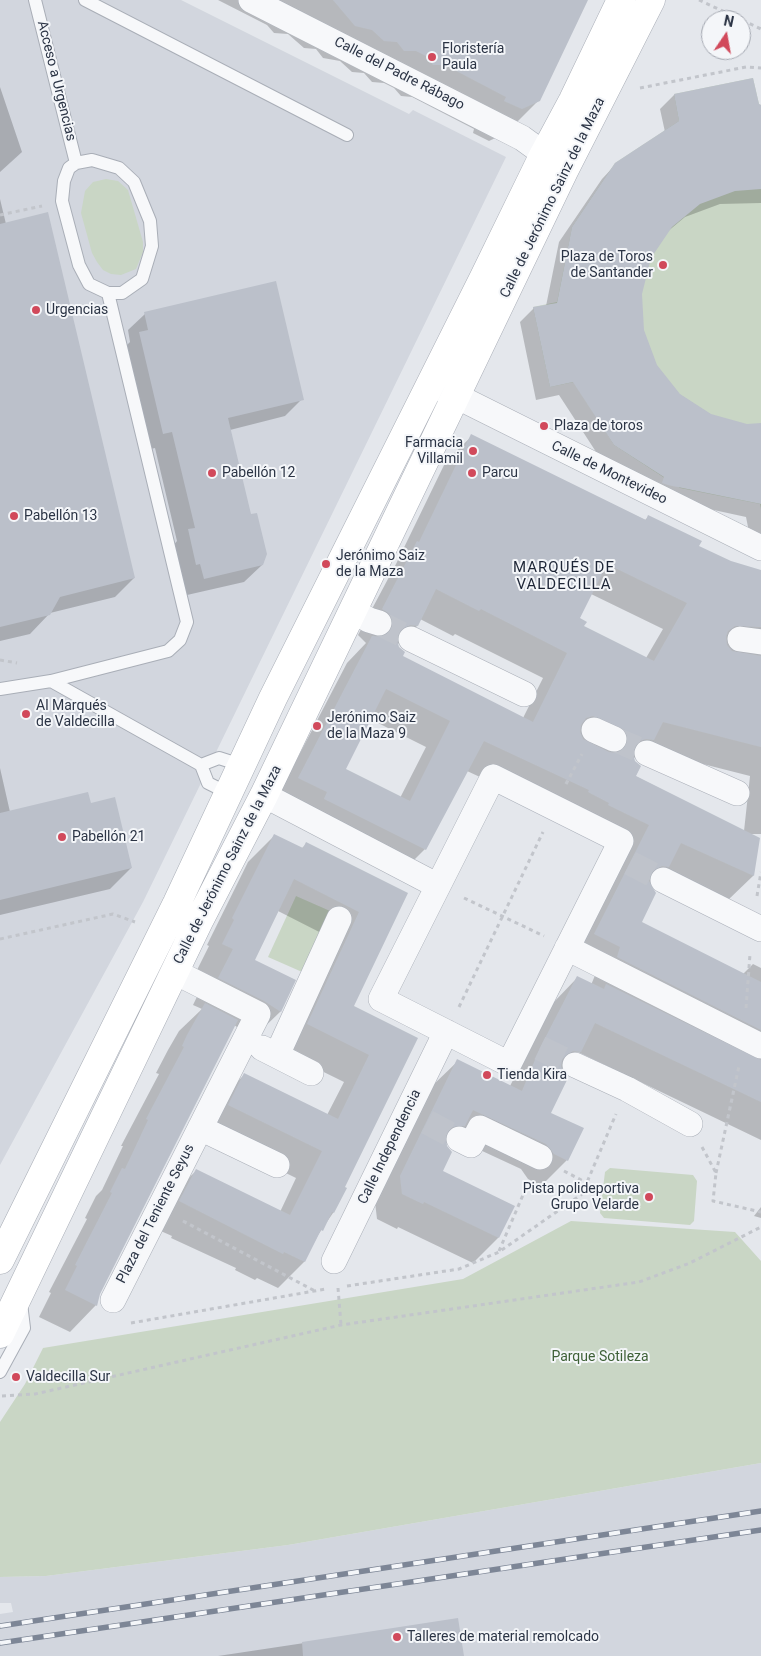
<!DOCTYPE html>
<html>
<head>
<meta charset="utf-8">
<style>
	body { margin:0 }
	#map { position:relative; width:761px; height:1656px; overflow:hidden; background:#e4e7ec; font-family:Roboto,sans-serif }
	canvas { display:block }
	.north { position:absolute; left:701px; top:10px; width:50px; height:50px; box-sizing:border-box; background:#f4f6f9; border:1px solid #a4a8b1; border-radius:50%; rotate:12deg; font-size:14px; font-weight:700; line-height:20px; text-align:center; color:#2b3445 }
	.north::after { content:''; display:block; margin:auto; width:18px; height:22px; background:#d1495b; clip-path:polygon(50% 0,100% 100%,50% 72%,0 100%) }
</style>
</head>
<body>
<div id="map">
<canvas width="761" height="1656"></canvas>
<div class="north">N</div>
</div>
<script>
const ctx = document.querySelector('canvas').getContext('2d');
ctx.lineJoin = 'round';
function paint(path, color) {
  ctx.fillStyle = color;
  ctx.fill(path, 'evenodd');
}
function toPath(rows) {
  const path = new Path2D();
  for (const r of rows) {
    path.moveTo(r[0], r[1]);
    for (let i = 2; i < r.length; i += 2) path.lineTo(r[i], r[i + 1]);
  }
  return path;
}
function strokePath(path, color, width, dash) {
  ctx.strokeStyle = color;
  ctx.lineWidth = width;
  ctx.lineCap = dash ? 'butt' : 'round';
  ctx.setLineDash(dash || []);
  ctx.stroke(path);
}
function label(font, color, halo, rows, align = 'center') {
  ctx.font = font + ' Roboto,sans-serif';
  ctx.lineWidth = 4;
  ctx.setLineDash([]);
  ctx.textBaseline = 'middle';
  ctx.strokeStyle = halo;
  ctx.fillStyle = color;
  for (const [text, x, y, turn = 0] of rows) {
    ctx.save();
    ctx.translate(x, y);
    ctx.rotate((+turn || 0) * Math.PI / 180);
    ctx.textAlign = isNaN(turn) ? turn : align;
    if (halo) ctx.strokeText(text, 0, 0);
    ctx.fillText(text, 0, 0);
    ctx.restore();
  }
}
const built = toPath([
	[0,0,181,0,409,114,413,110,506,157,143,902,0,1165],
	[761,1463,761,1656,0,1656,0,1614,13,1612,11,1603,0,1603,0,1577,46,1576,288,1545]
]);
const green = toPath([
	[753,78,759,104,761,105,761,509,760,504,680,488,614,445,574,382,550,387,533,307,557,302,572,227,615,163,679,121,674,94],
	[106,179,118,181,128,190,143,242,143,252,136,269,121,275,111,274,103,270,97,262,92,253,81,213,85,191,93,182],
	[296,896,337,914,309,975,268,957],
	[610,1168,693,1175,697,1181,694,1221,690,1225,604,1218,600,1213,605,1172],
	[571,1221,735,1232,761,1261,761,1463,288,1545,46,1576,0,1577,0,1422,25,1384,43,1348,463,1279]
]);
const shadow = toPath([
	[218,0,587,0,539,100,506,133,489,141,473,133,474,129,412,97,401,96,394,88,384,83,372,82,364,73,352,72,340,61,323,58,316,49,304,48,288,34,274,33,267,25],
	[0,87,22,152,0,172],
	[674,95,761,106,761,203,720,204,685,217,667,232,650,258,640,293,643,331,656,366,679,394,711,415,747,425,761,424,761,540,751,542,746,517,649,496,600,458,559,395,536,400,520,322,534,308,546,306,559,242,602,179,616,164,665,132,660,109],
	[0,199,6,224,134,578,115,597,50,613,30,634,0,641],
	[145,314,302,399,285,416,230,430,262,565,244,582,187,595,172,547,177,541,155,448,146,450,122,350,130,342,128,330],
	[472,436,645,520,648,517,688,554,761,571,761,834,750,834,758,838,753,876,727,901,663,872,650,885,640,923,743,974,753,964,761,968,761,1140,578,1052,561,1070,550,1113,567,1160,541,1186,528,1179,521,1169,452,1137,445,1144,442,1172,513,1207,498,1238,473,1263,398,1227,397,1229,377,1219,375,1202,432,1086,458,1061,510,1086,552,1004,577,978,591,985,596,973,570,960,624,851,564,816,467,771,425,849,399,875,274,803,347,663,366,643,358,635,396,564,446,461],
	[591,594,663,629,646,658,583,627,579,619],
	[420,619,453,636,455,634,543,678,523,718,401,657,397,645,417,626],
	[370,719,426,747,400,798,344,769],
	[644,749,750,776,744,831,635,776,633,759],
	[0,768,10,812,90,804,131,868,110,889,0,915],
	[274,836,301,849,306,844,406,893,352,1007,416,1039,343,1187,333,1213,318,1235,304,1262,278,1288,257,1278,255,1280,235,1270,236,1268,171,1238,172,1236,154,1228,169,1197,196,1171,280,1212,296,1178,202,1132,218,1101,244,1075,327,1115,344,1082,281,1051,333,939,278,911,253,960,294,980,280,1012,253,1038,234,1025,99,1293,96,1305,70,1332,39,1317,51,1293,49,1292,87,1219,85,1218,96,1196,102,1190,123,1146,121,1146,159,1074,156,1073,168,1050,179,1031,202,1009,193,1005,207,976,197,970,209,946,207,945,248,862],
	[761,1207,761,1218,754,1216],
	[457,1620,463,1656,218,1656]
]);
const building = toPath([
	[333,0,588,0,540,101,522,109,504,101,506,97,445,65,433,65,426,56,416,51,404,51,397,42,384,41,372,30,355,26],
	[753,78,759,104,761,105,761,189,735,191,700,204,672,227,651,258,642,294,644,330,657,365,680,394,711,414,747,424,761,423,761,504,668,485,662,483,664,477,614,445,573,382,550,387,533,307,557,303,572,227,615,163,679,121,674,94],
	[48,212,135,578,60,597,50,615,0,627,0,224],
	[276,281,304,400,228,418,251,514,257,513,267,554,263,565,204,579,200,564,196,565,188,529,195,528,172,432,163,434,139,332,148,330,144,312],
	[471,434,646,520,648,515,702,541,699,546,731,561,761,570,761,627,735,626,728,631,726,637,727,645,732,651,761,656,761,747,663,722,654,740,646,739,639,741,634,747,633,754,635,761,641,766,636,776,760,838,754,876,681,843,669,867,662,866,650,873,649,881,656,893,642,922,761,982,761,1030,617,957,620,947,594,934,649,825,608,805,609,803,588,792,589,790,484,741,426,850,324,799,327,792,298,778,372,636,383,637,393,628,393,620,390,614,382,609,417,541,419,542],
	[607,564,687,603,654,661,584,626,587,622,580,618],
	[436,589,479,611,481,609,567,653,533,722,403,656,405,652,399,647,397,640,398,632,410,625,418,626],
	[386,689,450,721,410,801,346,769],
	[593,716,625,730,628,738,623,750,616,753,609,752,583,739,580,732,581,725,586,718],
	[88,792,91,803,115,797,132,868,0,900,0,813],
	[274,834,303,848,306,842,408,893,354,1006,418,1038,345,1187,347,1188,334,1213,332,1212,323,1231,321,1230,305,1262,284,1252,283,1254,179,1201,196,1169,290,1215,322,1151,228,1105,244,1073,338,1119,369,1055,307,1024,359,912,294,879,255,960,296,980,281,1012,264,1001,218,978,233,949,222,944,234,920,232,918],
	[577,976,604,989,606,984,761,1060,761,1102,595,1023,581,1052,573,1051,562,1059,561,1067,568,1078,551,1113,584,1128,568,1161,554,1154,546,1144,473,1110,465,1126,452,1127,446,1133,447,1146,452,1152,443,1171,515,1206,499,1238,424,1202,423,1204,402,1194,400,1176,457,1059,522,1091,540,1048],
	[205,1003,238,1020,100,1294,97,1306,65,1290,77,1266,75,1265,112,1193,110,1192,122,1168,125,1169,148,1120,146,1119,184,1047,182,1046,187,1035],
	[458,1618,464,1656,303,1656,302,1642]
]);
const streetTunnel = toPath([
	[379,623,411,639],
	[614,739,647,753],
	[630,863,663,880],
	[540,1048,575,1065],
	[427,1122,459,1139]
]);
const path = toPath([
	[699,0,761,29],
	[640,88,746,67,761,68],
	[0,215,42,206],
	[0,660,17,663],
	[566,784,582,754],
	[757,896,761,872],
	[464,898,544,936],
	[0,939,113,914,135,922],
	[459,1007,543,832],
	[746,1008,750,954],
	[702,1147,716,1173,713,1201,761,1212],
	[564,1171,587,1183],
	[716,1173,739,1066],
	[183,1221,315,1291],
	[499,1251,529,1181],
	[347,1286,459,1269,499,1252,582,1194,616,1114],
	[338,1288,341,1325],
	[131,1323,326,1289],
	[2,1396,35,1394,341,1325,639,1282,690,1263,761,1227]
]);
const lane = toPath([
	[35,0,76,163],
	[85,0,347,135],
	[92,160,119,168,134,182,150,221,152,246,142,279,122,293,108,293,89,284,79,265,62,201,64,181,69,168,76,163,92,160],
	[51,681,201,765,208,783,228,793],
	[0,689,51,681,168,651,180,640,187,622,108,293],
	[201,765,219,758,241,765],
	[0,1372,24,1328,21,1303]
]);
const street = toPath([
	[251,0,522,138,544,154],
	[430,383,761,548],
	[353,611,369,620,379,623],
	[411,639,524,694],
	[740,639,761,642],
	[594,730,614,739],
	[647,753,737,793],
	[493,777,621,841,509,1064,381,999,493,777],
	[264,795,438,886],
	[663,880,761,929],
	[567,948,761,1046],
	[262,1048,311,1073],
	[277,1055,339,919],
	[575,1065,627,1089,690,1124],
	[200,1128,277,1165],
	[459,1139,471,1145,480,1128,540,1157],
	[334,1261,446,1032],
	[113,1300,258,1014,175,972]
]);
const secondary = toPath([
	[0,1260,177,903,273,698,484,277,544,154,573,100,621,0],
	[0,1334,200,919,264,795,564,171,651,0]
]);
const rail = toPath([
	[0,1626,761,1511],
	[0,1643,761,1530]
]);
const markers = [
	[432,57,5,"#d1495b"],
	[663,265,5,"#d1495b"],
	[36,310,5,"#d1495b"],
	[544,426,5,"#d1495b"],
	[473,451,5,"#d1495b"],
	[212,473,5,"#d1495b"],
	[472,473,5,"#d1495b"],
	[14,516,5,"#d1495b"],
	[326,564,5,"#d1495b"],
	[26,714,5,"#d1495b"],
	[317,726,5,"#d1495b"],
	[62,837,5,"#d1495b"],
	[487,1075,5,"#d1495b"],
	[649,1197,5,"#d1495b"],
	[16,1377,5,"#d1495b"],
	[397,1637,5,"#d1495b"]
];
const poiNames = [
	["Floristería",442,49],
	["Paula",442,65],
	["Plaza de Toros",653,257,"right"],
	["de Santander",653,273,"right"],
	["Urgencias",46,310],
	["Plaza de toros",554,426],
	["Farmacia",463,443,"right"],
	["Villamil",463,459,"right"],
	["Pabellón 12",222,473],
	["Parcu",482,473],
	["Pabellón 13",24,516],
	["Jerónimo Saiz",336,556],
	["de la Maza",336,572],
	["Al Marqués",36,706],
	["de Valdecilla",36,722],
	["Jerónimo Saiz",327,718],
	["de la Maza 9",327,734],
	["Pabellón 21",72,837],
	["Tienda Kira",497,1075],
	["Pista polideportiva",639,1189,"right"],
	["Grupo Velarde",639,1205,"right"],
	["Valdecilla Sur",26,1377],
	["Talleres de material remolcado",407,1637]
];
const streetNames = [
	["Calle del Padre Rábago",399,74,27],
	["Acceso a Urgencias",56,81,76],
	["Calle de Jerónimo Sainz de la Maza",553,198,-64],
	["Calle de Montevideo",609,473,26],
	["Calle de Jerónimo Sainz de la Maza",228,865,-63],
	["Calle Independencia",390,1147,-64],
	["Plaza del Teniente Seyus",156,1214,-63]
];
const parkNames = [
	["Parque Sotileza",600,1357]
];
const neighbourhoodNames = [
	["MARQUÉS DE",564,568],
	["VALDECILLA",564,585]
];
paint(built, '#d2d6de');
paint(green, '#c9d6c5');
paint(shadow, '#0003');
paint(building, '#bbc0ca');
strokePath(streetTunnel, '#bfc3cb', 25, [25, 12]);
strokePath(lane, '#a9aeb7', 14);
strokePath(street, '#a9aeb7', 26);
strokePath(secondary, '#a9aeb7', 29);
strokePath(path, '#c2c5cb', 3, [4, 4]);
strokePath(lane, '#f7f8fa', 12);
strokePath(street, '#f7f8fa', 25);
strokePath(secondary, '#fff', 28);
strokePath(rail, '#7d8696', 5.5);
strokePath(rail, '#f4f6f9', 4, [11]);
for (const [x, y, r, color] of markers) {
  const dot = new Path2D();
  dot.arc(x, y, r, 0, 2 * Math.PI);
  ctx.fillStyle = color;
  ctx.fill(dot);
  strokePath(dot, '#f4f6f9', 2);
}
label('14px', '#2b3445', '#f4f6f9', poiNames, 'left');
label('14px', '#2b3445', '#f4f6f9', streetNames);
label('14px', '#3f6138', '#f4f6f9', parkNames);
ctx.letterSpacing = '1px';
label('15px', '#1d2536', '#f4f6f9', neighbourhoodNames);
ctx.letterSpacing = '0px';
</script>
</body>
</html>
